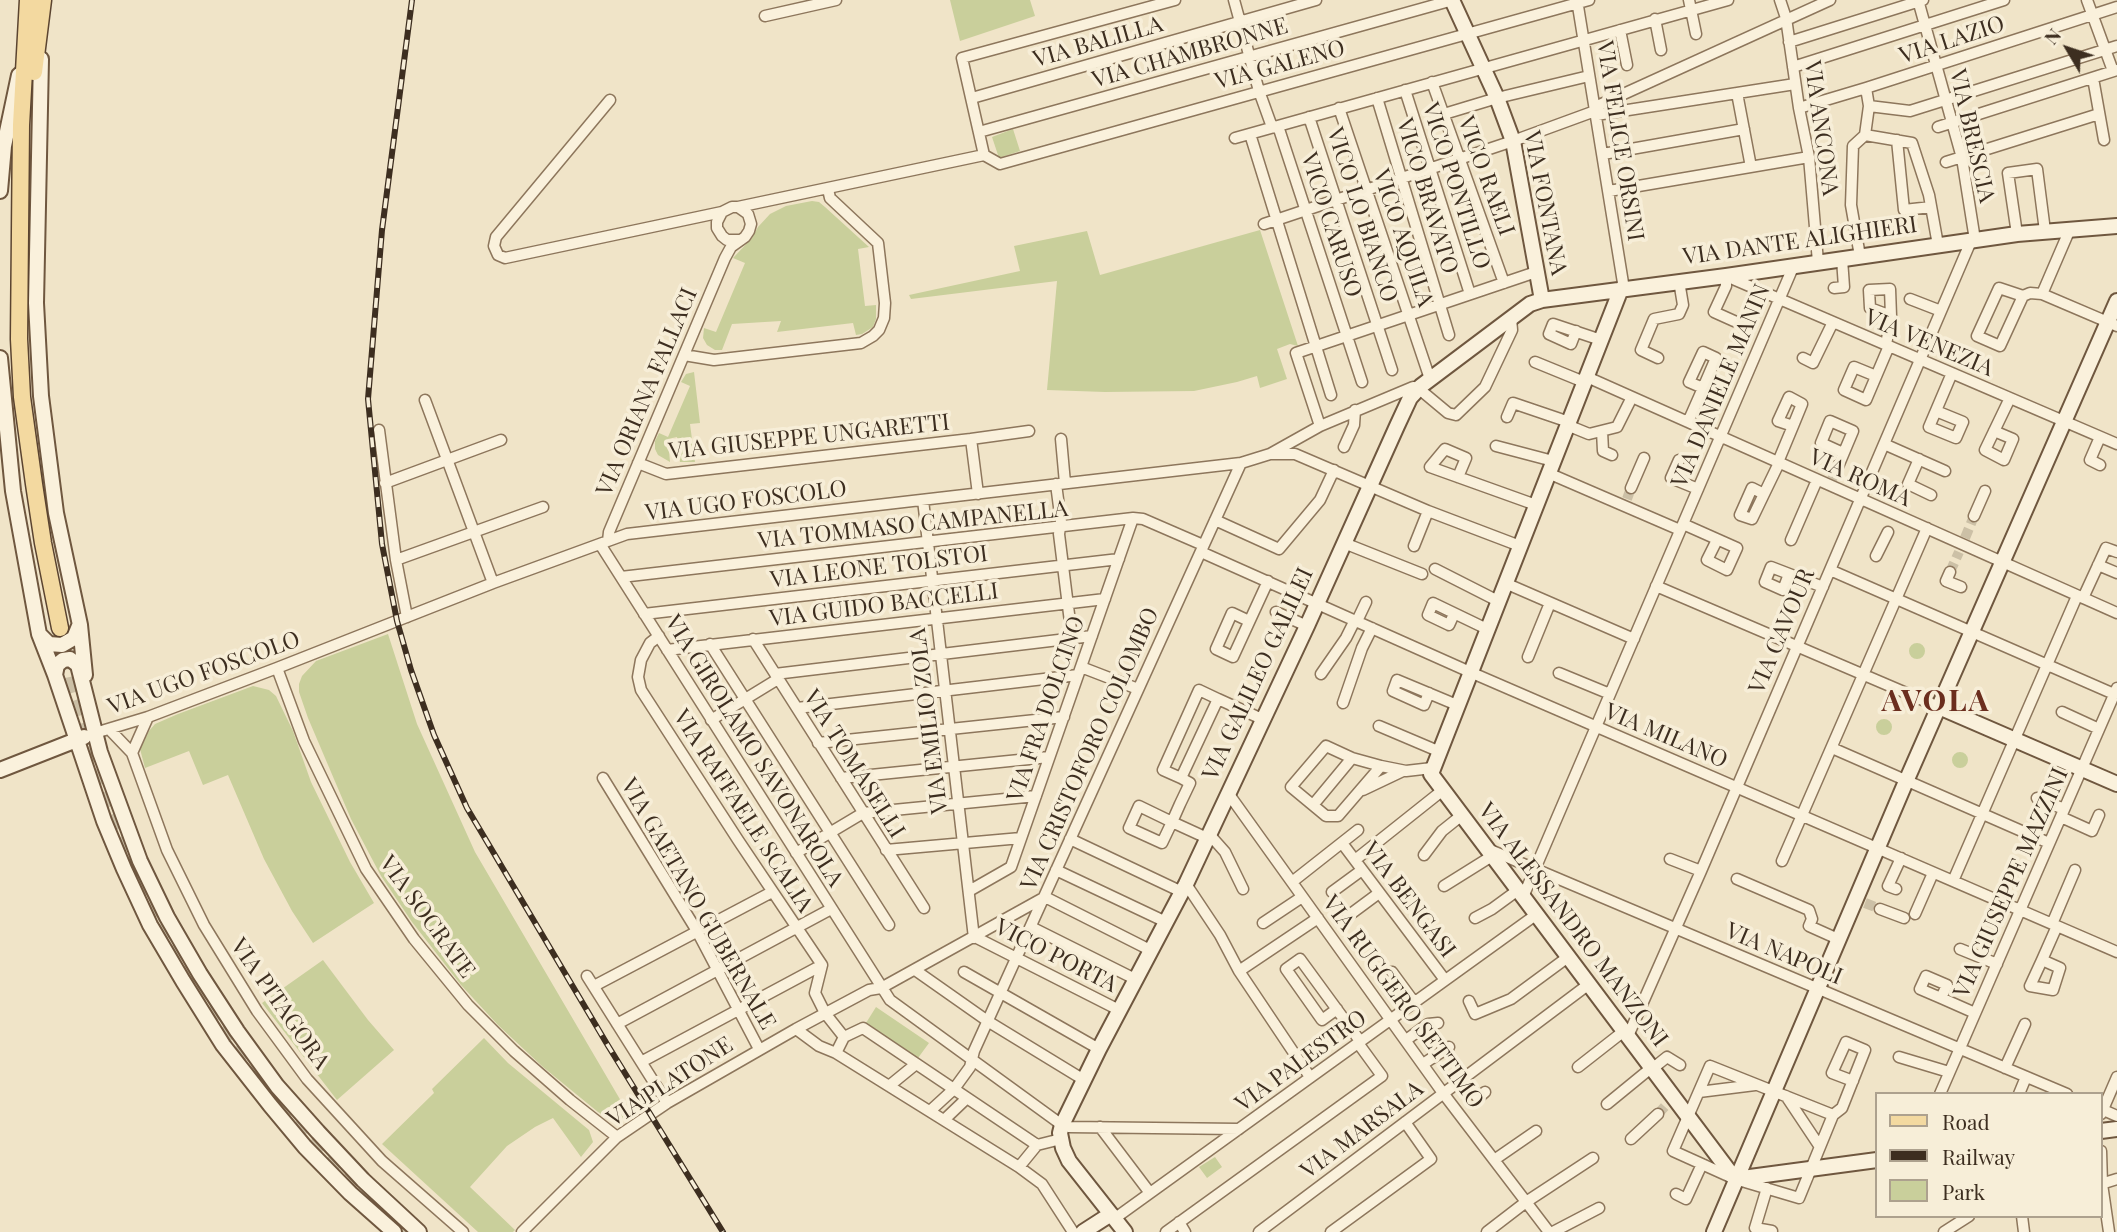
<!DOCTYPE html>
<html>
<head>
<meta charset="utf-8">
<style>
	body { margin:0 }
	#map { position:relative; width:2117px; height:1232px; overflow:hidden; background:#f0e4c8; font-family:"Playfair Display",serif }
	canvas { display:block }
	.legend { position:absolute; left:1875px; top:1092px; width:228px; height:126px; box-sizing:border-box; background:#f7eed8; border:2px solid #ada18e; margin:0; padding:9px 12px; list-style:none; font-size:21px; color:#3d2e20 }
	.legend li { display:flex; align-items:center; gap:14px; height:35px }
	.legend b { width:35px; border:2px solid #ada18e }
	.north { position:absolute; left:2033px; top:14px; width:70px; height:70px; -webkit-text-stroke:5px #f7eed8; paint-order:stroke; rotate:309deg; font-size:19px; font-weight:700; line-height:28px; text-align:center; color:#3d2e20 }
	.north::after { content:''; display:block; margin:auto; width:24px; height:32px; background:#3d2e20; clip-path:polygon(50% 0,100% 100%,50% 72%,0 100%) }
</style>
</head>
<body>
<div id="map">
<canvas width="2117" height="1232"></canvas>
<ul class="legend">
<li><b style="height:9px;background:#f3d9a0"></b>Road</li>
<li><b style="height:9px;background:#3d2e20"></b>Railway</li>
<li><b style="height:19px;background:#c9cf9b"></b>Park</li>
</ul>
<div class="north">N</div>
</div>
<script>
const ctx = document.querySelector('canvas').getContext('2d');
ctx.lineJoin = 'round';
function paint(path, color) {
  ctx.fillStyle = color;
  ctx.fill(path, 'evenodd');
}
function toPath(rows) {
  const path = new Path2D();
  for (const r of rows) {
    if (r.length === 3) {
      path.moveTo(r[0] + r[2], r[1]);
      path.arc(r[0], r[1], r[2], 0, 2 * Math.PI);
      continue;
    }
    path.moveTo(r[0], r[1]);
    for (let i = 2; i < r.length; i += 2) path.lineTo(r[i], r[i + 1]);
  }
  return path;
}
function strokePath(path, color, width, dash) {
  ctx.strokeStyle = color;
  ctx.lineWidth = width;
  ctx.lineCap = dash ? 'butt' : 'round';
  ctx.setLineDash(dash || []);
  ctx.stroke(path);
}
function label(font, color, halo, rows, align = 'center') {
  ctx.font = font + ' "Playfair Display",serif';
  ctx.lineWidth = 7;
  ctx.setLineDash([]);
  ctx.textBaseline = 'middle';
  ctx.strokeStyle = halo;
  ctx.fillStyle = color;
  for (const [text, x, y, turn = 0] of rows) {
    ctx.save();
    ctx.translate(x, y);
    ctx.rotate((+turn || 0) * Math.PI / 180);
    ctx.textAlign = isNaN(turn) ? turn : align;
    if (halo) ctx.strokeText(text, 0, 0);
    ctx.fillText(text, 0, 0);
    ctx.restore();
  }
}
const green = toPath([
	[950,0,1030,0,1035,16,960,41],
	[1013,129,1020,151,999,158,992,137],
	[812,201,819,202,825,207,869,247,858,249,865,306,876,305,876,319,873,327,862,334,856,335,853,323,777,332,781,321,732,324,722,350,715,350,707,345,703,338,704,328,716,332,745,263,733,258,752,238,758,227,770,214,786,206],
	[1260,230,1298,346,1290,344,1277,349,1287,379,1260,388,1257,376,1237,382,1194,391,1105,392,1047,390,1057,281,911,299,909,295,1020,271,1014,246,1087,231,1100,275],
	[694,372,700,423,690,424,695,462,680,462,677,437,668,439,670,462,658,455,655,449,655,441,659,433,668,437,690,386,681,382,686,374],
	[388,634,417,724,475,852,628,1113,617,1124,598,1112,543,1067,498,1025,461,985,412,922,381,876,351,819,308,718,299,692,299,684,302,676,316,661],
	[1917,651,8],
	[253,686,269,690,276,696,293,731,311,782,350,862,374,903,313,943,292,911,264,859,228,775,203,785,189,751,145,768,140,749,149,731,155,724,178,714],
	[1884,727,8],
	[1960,760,8],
	[323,960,368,1020,394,1050,337,1100,262,1003],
	[876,1007,929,1043,918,1058,866,1023],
	[484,1038,508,1063,589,1130,593,1142,581,1157,553,1118,535,1127,507,1146,470,1187,515,1230,513,1232,478,1232,382,1144,434,1093,432,1089],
	[1215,1157,1222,1167,1207,1178,1199,1167]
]);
const streetTunnel = toPath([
	[1832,479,1837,469],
	[1627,499,1631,488],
	[1965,538,1974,516],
	[1950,572,1959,552],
	[1865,903,1880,909],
	[1658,1114,1667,1104]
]);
const primaryTunnel = toPath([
	[60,630,72,692,89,747,115,821,133,866,159,922,192,980,228,1036,268,1089,310,1139,358,1188,406,1232]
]);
const street = toPath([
	[1234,0,1259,91,1272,127],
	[1577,0,1624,289],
	[1689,0,1696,34],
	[1780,0,1786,18,1799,108,1809,157,1818,262],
	[1918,0,1962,158,1975,240],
	[2087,0,2113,71],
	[765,16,836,0],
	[1655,19,1661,50],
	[1620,30,1627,65],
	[1789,42,1923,0],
	[1793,67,2004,0],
	[2093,78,2104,140],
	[1432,82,1504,283],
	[1866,88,1869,106,1910,111,2117,46],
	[1405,90,1470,294],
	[1737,93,1751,167],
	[972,98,1316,0],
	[1377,98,1449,335],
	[610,100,496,237,494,246,498,255,505,258,722,212],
	[1595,107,1830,0],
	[1339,108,1430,379],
	[1799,108,1866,88,2117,7],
	[1444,114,1497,98,1589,76],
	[1596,115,1795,84],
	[1309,117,1392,370],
	[1278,126,1362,382],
	[1938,127,2117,70],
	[979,132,1453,0],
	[1250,134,1331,395],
	[1865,135,1912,143,1929,195,1938,245],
	[1235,138,1728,0],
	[1897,140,1904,210,1931,207],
	[1603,154,1744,129],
	[984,155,1000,164,1589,0],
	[984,155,962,58,1175,0],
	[1946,162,2099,114],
	[1609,191,1809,157],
	[738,207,984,155],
	[1264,224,1513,141,1595,111],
	[2017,234,2008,173,2037,169,2045,231],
	[1860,256,1851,205,1853,146,1865,135,1869,106],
	[1834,288,1844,287,1842,259],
	[2042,294,2070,229],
	[2023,296,1999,288,1977,336,2000,346,2023,296,2030,293,2042,294,2117,326],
	[1910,299,1941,311],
	[1734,321,1714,312,1726,286,1726,276,2117,444],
	[1576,331,1571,344,1549,334,1553,324,1601,340],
	[1886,345,1891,316,1890,289,1869,290,1870,308,1891,316],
	[684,355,714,360,861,343,873,336,879,330,884,318,885,303,878,243,830,198,828,189],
	[1658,358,1641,350,1654,319,1679,314,1683,305,1679,281],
	[1803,358,1813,363,1833,322],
	[1535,362,1584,382],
	[1876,376,1854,367,1844,390,1866,400,1889,346],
	[1587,377,2117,613],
	[425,400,493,583],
	[1936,411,1963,422,1956,438,1929,427,1952,373],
	[1507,417,1513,403,1569,422],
	[1688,422,1703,388,1716,358,1703,352,1689,382,1703,388],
	[1567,425,1589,434,1617,427,1632,397],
	[1320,426,1296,353,1536,272],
	[379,430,396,560,407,617],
	[1602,431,1603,451,1612,455],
	[1994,431,2013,439,2004,460,1985,450,2010,398],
	[971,439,1029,431],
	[1061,439,1065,483],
	[1884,444,1945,471],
	[1496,446,1553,461],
	[1344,447,1354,425,1355,410],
	[1271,454,1295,454,1428,511,1520,546],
	[1919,459,1908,484,1931,495],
	[1679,460,1671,478,1698,489],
	[1778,462,1793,426,1802,404,1789,397,1778,421,1793,426],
	[638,463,666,474,971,439,978,494],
	[2100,465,2090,460,2100,437],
	[1837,469,1853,431,1830,421,1821,443,1843,453],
	[1548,473,1680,530],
	[1458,477,1466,458,1445,449,1430,467,1536,505],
	[385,483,501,440],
	[1056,484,1061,522,1059,534,1072,638],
	[1631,488,1644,458],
	[1764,494,1752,488,1740,515,1752,519,1764,494,1779,463],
	[923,500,974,938],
	[1974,516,1985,491],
	[1215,520,1279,549,1320,500,1334,470],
	[1683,524,1737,548,1727,570,1707,560,1717,540],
	[1791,540,1817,480],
	[608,541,609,532,725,258,731,247,745,237,749,231,751,224,748,214,738,207,732,207,722,212,717,222,717,228,722,236,727,240,739,240],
	[1344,543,1422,574],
	[600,544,890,1000,1062,1125,1069,1127,1239,1129],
	[1414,546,1428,511],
	[1201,552,1470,672,2117,952],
	[1876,556,1888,532],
	[396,560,543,507],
	[2098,565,2117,573],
	[1435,569,1498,601],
	[1830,570,2114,694],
	[1950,572,1946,581,1961,587],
	[1789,574,1783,590,1765,582,1771,567,1823,587],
	[621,577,1133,518,1143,519,1203,545],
	[1505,583,1634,639],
	[1656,586,1939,707],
	[2083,598,2106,548,2117,552],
	[1276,612,1307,626],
	[644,614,1119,559],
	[1454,614,1449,625,1428,615,1433,603,1487,629],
	[1249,621,1232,613,1216,649,1233,657,1268,581],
	[1357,621,1366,602],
	[659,636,650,643,641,660,638,677,641,690,738,840,822,965,815,993,825,1013,844,1037],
	[753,639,924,908],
	[710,644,889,925],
	[667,650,1105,599],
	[1528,657,1550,603],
	[1081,667,1138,689],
	[277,668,304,741,366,869,414,939,468,1005,514,1051,570,1100,617,1137],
	[1559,673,1610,694],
	[775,674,1092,636],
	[1321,674,1346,638,1355,620],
	[1429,693,1424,705,1393,691,1397,680,1457,705],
	[1343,703,1362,648,1372,628],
	[797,708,1078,675],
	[2062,712,2099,729],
	[711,720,778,679],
	[1379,726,1438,751],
	[109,729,132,753,167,850,204,925,257,1011,307,1079,382,1161,463,1232],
	[95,733,148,717,277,668,493,583,627,534,1241,463,1270,454,1320,426,1413,387,1418,388,1448,413,1456,415,1485,387,1512,330,1511,318],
	[818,743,1064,717],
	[1832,748,2049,843],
	[132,753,148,717],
	[1381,766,1338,816,1326,816,1291,787,1326,746,1352,758,1381,766,1406,771,1432,768],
	[603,778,697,931,759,1049],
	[841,778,1049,757],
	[1181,778,1163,770,1199,690,1218,699],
	[1363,790,1403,771],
	[1228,793,1443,1093,1549,1232],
	[2037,798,2064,809],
	[1313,805,1352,758],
	[2061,817,2092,831,2099,815],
	[1209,834,1225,852,1243,889],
	[1207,838,1172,822,1139,806,1129,828,1162,843,1172,822,1180,804,1190,783,1181,778,1218,699,1262,719],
	[1070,839,1182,892],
	[1342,843,1445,980],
	[1488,849,2067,1094],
	[886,850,1021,838],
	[796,853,863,813,1036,796],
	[1424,855,1442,831,1462,815],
	[1670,859,1701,871],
	[1355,860,1443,790],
	[1782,861,1927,528],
	[1056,870,1166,922],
	[1737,879,1809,910,1812,919,1809,926,1838,939],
	[1953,881,2077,596],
	[1292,882,1358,830],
	[1186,884,1220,935,1239,971,1310,1077],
	[1444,886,1492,856],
	[1896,889,1888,886,1901,858],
	[969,891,1011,867,1133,518],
	[1332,892,1362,870],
	[1523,897,1794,265],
	[1880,909,1904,918],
	[1915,914,1933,873],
	[1348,916,1379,893],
	[1475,918,1492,909,1518,890],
	[1263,923,1302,897],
	[2052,924,2075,870],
	[1031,927,1135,979],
	[975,937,1119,1010],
	[1960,949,1997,964],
	[2042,960,2060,968,2053,990,2030,986,2042,960,2057,926],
	[915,970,989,1022,1084,1080],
	[1239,971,1318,918],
	[964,972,1099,1049],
	[1392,972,1414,1002],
	[587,976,667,1103],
	[594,986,772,892],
	[1941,998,1947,985,1926,976,1920,989,1941,998,1975,1013],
	[1469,1001,1475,1014,1511,999,1568,957],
	[1337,1009,1322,1020,1286,969,1300,959,1360,1041],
	[617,1024,831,909],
	[796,1029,819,1046,836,1053,1019,1167,1042,1184,1073,1232],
	[1628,1036,1701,871,1971,241],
	[1406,1040,1428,1024,1438,1023],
	[836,1053,844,1037,863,1028,1037,1145],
	[1899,1057,1949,1072],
	[641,1062,822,965],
	[1423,1064,1449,1047],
	[1710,1066,1833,1115,1799,1198,1735,1179,1673,1151,1710,1066],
	[1578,1067,1624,1031],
	[2005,1068,2025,1024],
	[1652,1069,1667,1057,1680,1065],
	[1463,1078,1478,1098,1485,1092],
	[889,1086,916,1064],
	[1699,1092,1755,1085],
	[1940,1094,2117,688],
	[2019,1094,2026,1077],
	[1786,1096,1820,1147],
	[1607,1104,1651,1068],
	[2101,1109,2117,1116],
	[930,1111,954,1089,970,1067,974,1051,1241,463],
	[2101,1114,2117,1077],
	[1833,1115,1842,1108,1865,1050,1846,1042,1832,1073,1853,1081],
	[944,1120,967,1098],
	[1100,1127,1150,1193],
	[1631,1139,1658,1114],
	[2101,1151,2102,1184,2109,1232],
	[1494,1160,1536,1131],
	[1019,1167,1037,1145,1061,1139],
	[2101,1184,2117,1179],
	[1767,1188,1755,1228,1772,1231],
	[1676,1194,1686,1199,1702,1164],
	[2022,1216,2024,1232],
	[1114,1219,1537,914],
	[1179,1222,1185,1232],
	[522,1232,617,1137,667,1103,796,1029,869,990,881,988,1045,897,1150,950],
	[1166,1232,1382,1076,1358,1043],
	[1259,1232,1589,984],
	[1331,1232,1431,1159,1405,1122],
	[1487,1232,1526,1202,1593,1158],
	[1553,1232,1599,1208],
	[1944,1232,1969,1216]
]);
const secondary = toPath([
	[1452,0,1497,98,1513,141,1542,300],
	[41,59,36,303,41,396,56,513,80,625,85,675],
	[0,191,4,146,19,75],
	[1621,289,1431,774,1735,1179],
	[0,358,13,491,39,634,55,675,104,821,124,869,150,925,183,981,223,1045,270,1105,305,1147,350,1193,394,1232],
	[40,635,49,644,62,645,74,638,79,626],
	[55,675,57,665,63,660,70,659,78,665,100,752,140,861,167,917,200,974,237,1031,277,1086,318,1132,363,1180,419,1232],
	[1939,707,2117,784],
	[0,770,84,737],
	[2101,1131,2117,1129],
	[1735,1179,1877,1160],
	[1083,1232,1111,1214],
	[1125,1232,1069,1161,1063,1148,1060,1133,1062,1125,1099,1049,1186,884,1307,626,1397,426,1410,398,1421,386,1530,304,1542,300,1726,276,2017,234,2117,226],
	[1714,1232,1904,786,2117,301]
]);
const primary = toPath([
	[28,0,21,125,19,339,22,397,34,484,43,543,60,628],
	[34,72,43,0]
]);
const rail = toPath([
	[412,0,382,230,368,399,382,544,397,621,411,670,434,735,467,808,607,1044,723,1232]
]);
const streetNames = [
	["VIA LAZIO",1952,40,-18],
	["VIA BALILLA",1098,42,-16],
	["VIA CHAMBRONNE",1190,53,-16],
	["VIA GALENO",1280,65,-15],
	["VIA ANCONA",1821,128,82],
	["VIA BRESCIA",1972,136,77],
	["VIA FELICE ORSINI",1620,141,81],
	["VICO RAELI",1486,176,70],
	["VICO PONTILLO",1456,186,72],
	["VICO BRAVATO",1427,196,73],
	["VIA FONTANA",1545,203,79],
	["VICO LO BIANCO",1362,215,72],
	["VICO CARUSO",1331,225,72],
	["VICO AQUILA",1403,238,71],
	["VIA DANTE ALIGHIERI",1800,241,-8],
	["VIA VENEZIA",1929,343,23],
	["VIA DANIELE MANIN",1721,386,-67],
	["VIA ORIANA FALLACI",647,392,-67],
	["VIA GIUSEPPE UNGARETTI",809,437,-6],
	["VIA ROMA",1860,478,24],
	["VIA UGO FOSCOLO",746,501,-7],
	["VIA TOMMASO CAMPANELLA",913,525,-6],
	["VIA LEONE TOLSTOI",879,567,-7],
	["VIA GUIDO BACCELLI",884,605,-7],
	["VIA CAVOUR",1782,631,-67],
	["VIA UGO FOSCOLO",204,673,-20],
	["VIA GALILEO GALILEI",1258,674,-65],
	["VIA FRA DOLCINO",1046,709,-71],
	["VIA EMILIO ZOLA",929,721,-97],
	["VIA MILANO",1666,736,23],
	["VIA CRISTOFORO COLOMBO",1090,749,-66],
	["VIA GIROLAMO SAVONAROLA",754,751,58],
	["VIA TOMASELLI",854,764,58],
	["VIA RAFFAELE SCALIA",743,811,57],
	["VIA GIUSEPPE MAZZINI",2011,883,-66],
	["VIA BENGASI",1409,900,53],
	["VIA GAETANO GUBERNALE",698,904,60],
	["VIA SOCRATE",427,917,54],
	["VIA ALESSANDRO MANZONI",1573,925,53],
	["VIA NAPOLI",1784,954,23],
	["VICO PORTA",1056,956,27],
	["VIA RUGGERO SETTIMO",1403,1002,54],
	["VIA PITAGORA",280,1004,55],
	["VIA PALESTRO",1301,1061,-36],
	["VIA PLATONE",670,1082,-33],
	["VIA MARSALA",1362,1130,-37]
];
const districtNames = [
	["AVOLA",1936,702]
];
paint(green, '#c9cf9b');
strokePath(streetTunnel, '#ccc0a6', 10, [10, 5]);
strokePath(primaryTunnel, '#ccc0a6', 16, [16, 8]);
strokePath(street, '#8d765c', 13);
strokePath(secondary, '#6f573f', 18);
strokePath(primary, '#5b4430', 19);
strokePath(street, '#faf1dc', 10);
strokePath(secondary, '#faf1dc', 14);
strokePath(primary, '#f3d9a0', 16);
strokePath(rail, '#3d2e20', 6);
strokePath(rail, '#f7eed8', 3.5, [10]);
label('23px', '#3d2e20', '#f7eed8', streetNames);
ctx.letterSpacing = '2px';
label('bold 30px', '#6b2e1e', '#f7eed8', districtNames);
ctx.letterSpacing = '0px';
</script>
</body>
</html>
